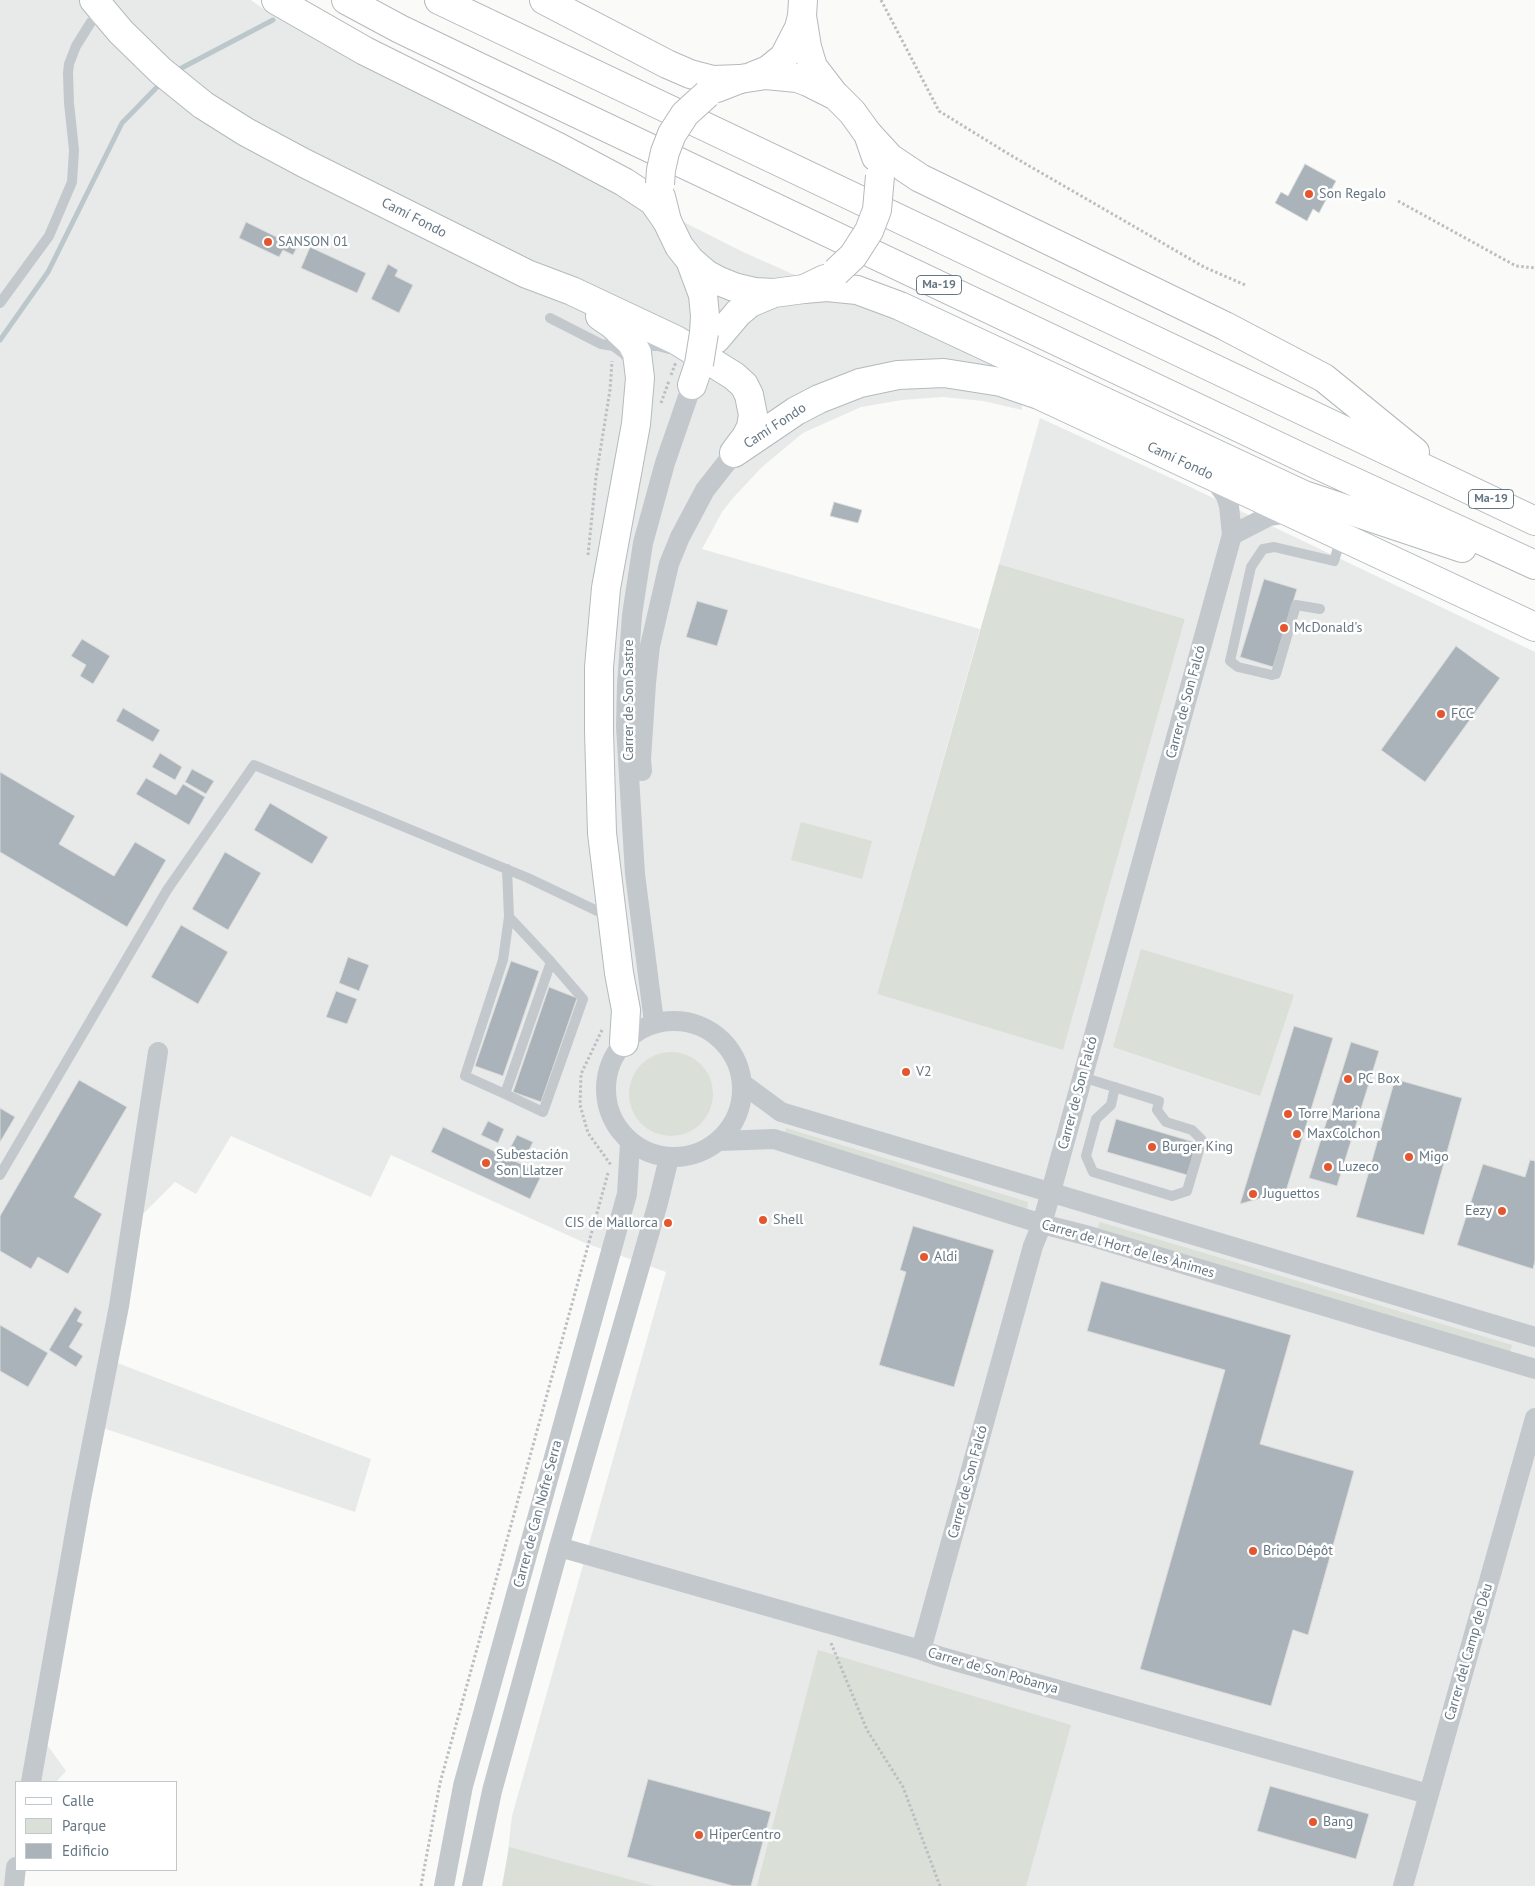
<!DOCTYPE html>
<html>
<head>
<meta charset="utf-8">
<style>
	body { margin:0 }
	#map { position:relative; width:1535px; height:1886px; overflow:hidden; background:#fafaf8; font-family:"PT Sans",sans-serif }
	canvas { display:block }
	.legend { position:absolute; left:15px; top:1781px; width:162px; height:90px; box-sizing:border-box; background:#fff; border:1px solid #c1c8cd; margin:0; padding:6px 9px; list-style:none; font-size:15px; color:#657683 }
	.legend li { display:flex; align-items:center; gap:10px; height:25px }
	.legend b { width:25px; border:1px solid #c1c8cd }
</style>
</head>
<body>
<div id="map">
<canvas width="1535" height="1886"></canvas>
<ul class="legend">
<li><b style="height:6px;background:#fff"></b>Calle</li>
<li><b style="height:14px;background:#dadfd7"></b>Parque</li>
<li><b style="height:14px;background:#aab3b9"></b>Edificio</li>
</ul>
</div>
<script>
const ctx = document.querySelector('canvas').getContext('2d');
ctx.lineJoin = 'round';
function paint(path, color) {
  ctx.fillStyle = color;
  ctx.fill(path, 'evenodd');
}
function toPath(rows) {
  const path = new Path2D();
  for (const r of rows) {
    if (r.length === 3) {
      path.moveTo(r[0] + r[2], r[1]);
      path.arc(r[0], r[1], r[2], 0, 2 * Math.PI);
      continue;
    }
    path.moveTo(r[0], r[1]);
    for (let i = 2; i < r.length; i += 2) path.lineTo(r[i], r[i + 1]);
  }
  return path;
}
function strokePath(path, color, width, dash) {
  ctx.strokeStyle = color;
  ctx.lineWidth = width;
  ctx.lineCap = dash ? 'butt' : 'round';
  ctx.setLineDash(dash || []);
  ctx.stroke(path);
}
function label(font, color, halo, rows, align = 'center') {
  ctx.font = font + ' "PT Sans",sans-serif';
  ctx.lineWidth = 5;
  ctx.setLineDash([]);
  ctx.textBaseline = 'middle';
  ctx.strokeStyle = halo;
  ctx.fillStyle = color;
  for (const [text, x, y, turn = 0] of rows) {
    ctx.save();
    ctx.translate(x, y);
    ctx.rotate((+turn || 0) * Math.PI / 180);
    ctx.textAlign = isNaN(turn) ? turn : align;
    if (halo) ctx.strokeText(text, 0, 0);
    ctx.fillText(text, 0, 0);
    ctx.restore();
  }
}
const built = toPath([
	[0,0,251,0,266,11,743,252,1020,375,1022,410,983,401,943,397,902,400,861,407,803,433,762,467,733,498,722,512,702,549,980,629,877,994,1063,1049,1185,619,999,564,1040,418,1184,484,1535,652,1535,1886,504,1886,512,1816,666,1272,585,1243,391,1155,371,1197,231,1136,196,1194,175,1182,133,1224,112,1361,371,1459,355,1512,103,1428,45,1742,66,1771,56,1782,16,1782,16,1870,23,1886,0,1886]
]);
const green = toPath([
	[999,564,1185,619,1063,1050,877,994],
	[801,822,872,841,862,879,791,860],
	[1141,949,1294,995,1260,1096,1113,1047],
	[671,1094,42],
	[786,1128,1028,1202,1027,1210,784,1136],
	[1100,1222,1512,1345,1509,1355,1097,1229],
	[818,1650,1071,1725,1026,1886,757,1886],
	[509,1847,654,1886,502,1886]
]);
const stream = toPath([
	[174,72,273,20],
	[0,340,48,272,122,123,162,82]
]);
const building = toPath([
	[1305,164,1336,181,1319,213,1313,209,1307,221,1275,203,1281,192,1288,196,1305,164],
	[246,222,297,247,293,255,283,250,279,257,239,238,246,222],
	[310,247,366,273,357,293,301,268,310,247],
	[388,264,398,270,395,276,413,285,399,313,371,299,388,264],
	[834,502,862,510,858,523,830,516,834,502],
	[1264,579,1297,589,1273,667,1240,657,1264,579],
	[697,601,728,610,717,646,686,637,697,601],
	[82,639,110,656,93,684,80,676,86,665,71,656,82,639],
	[1456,646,1500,678,1425,782,1381,750,1456,646],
	[123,708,160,730,153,742,116,721,123,708],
	[160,753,182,767,175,780,152,767,160,753],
	[192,769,214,781,206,794,185,782,192,769],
	[0,772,75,816,59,844,114,876,135,842,166,860,127,927,0,852,0,772],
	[146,778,176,795,183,784,205,797,189,825,136,794,146,778],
	[270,803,328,837,312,864,254,830,270,803],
	[225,852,261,873,228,930,192,909,225,852],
	[181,925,228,952,198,1004,151,977,181,925],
	[348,957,369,965,359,991,339,983,348,957],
	[511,961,539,971,503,1076,475,1066,511,961],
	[549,987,577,998,541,1102,513,1092,549,987],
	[336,991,357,999,347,1024,326,1017,336,991],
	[1294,1026,1333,1038,1286,1191,1240,1204,1294,1026],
	[1351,1042,1379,1051,1337,1186,1309,1178,1351,1042],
	[1395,1079,1462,1098,1424,1235,1356,1217,1395,1079],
	[79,1080,127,1107,74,1197,102,1214,68,1274,38,1257,31,1269,0,1251,0,1216,79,1080],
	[0,1108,15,1117,0,1142,0,1108],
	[1116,1119,1197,1143,1187,1175,1107,1152,1116,1119],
	[488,1121,504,1129,498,1143,481,1135,488,1121],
	[443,1127,542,1174,530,1199,431,1152,443,1127],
	[517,1135,533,1142,526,1156,510,1148,517,1135],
	[1530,1160,1535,1161,1535,1261,1533,1269,1457,1245,1483,1164,1525,1177,1530,1160],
	[913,1226,994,1250,954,1387,879,1365,906,1272,900,1270,913,1226],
	[1101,1281,1291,1335,1260,1444,1354,1471,1308,1635,1293,1630,1271,1706,1140,1669,1225,1370,1087,1331,1101,1281],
	[75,1307,82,1312,77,1321,83,1324,69,1347,83,1356,76,1367,49,1350,75,1307],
	[0,1325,48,1353,28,1387,0,1371,0,1325],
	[648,1779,771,1812,751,1886,733,1886,627,1857,648,1779],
	[1270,1786,1369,1814,1356,1859,1257,1831,1270,1786]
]);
const path = toPath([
	[881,0,939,111,1007,153,1204,267,1245,285],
	[1398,201,1516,266,1535,268],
	[661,403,669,381],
	[588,555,596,477,610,390,612,361],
	[602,1030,581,1074,580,1105,588,1133,611,1165],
	[831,1643,867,1730,903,1787,940,1886],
	[421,1886,440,1783,608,1173]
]);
const lane = toPath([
	[0,303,49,236,72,182,74,150,69,103,68,73,69,64,76,46,91,22,103,13],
	[550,318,601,344,620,347],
	[613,346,624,354,629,360],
	[637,346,658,346,669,349],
	[1320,609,1296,605,1276,674,1272,675,1238,667,1230,661,1251,567,1263,549,1274,547,1334,561,1341,538],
	[507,869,509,917,503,960,465,1076,505,1094,551,962,509,917],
	[1082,1077,1159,1101,1157,1110,1166,1122,1192,1130,1202,1140,1187,1191,1172,1196,1093,1172,1086,1156,1096,1119,1111,1105,1115,1087],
	[505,1094,543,1112,583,999,551,962],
	[0,1175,167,890,254,765,528,878,610,917]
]);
const street = toPath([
	[1232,535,1269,516,1282,514,1293,516],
	[642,771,641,759,646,683,650,646,669,564,680,537,705,490,734,453],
	[674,1089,68],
	[654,1022,635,874,626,727,627,685,632,615,643,543,665,463,692,385],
	[743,1084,781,1112,1535,1337],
	[719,1141,774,1139,1042,1224,1089,1236,1535,1369],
	[559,1547,921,1650,941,1657,1428,1794],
	[921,1650,1033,1246,1042,1224,1232,535,1229,506,1226,496,1216,482,1210,477],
	[31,1782,81,1499,119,1306,158,1052],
	[14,1886,16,1867],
	[444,1886,463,1786,627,1194,630,1143],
	[472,1886,492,1791,559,1547,658,1203,669,1158],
	[1403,1886,1535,1418]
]);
const secondary = toPath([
	[94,0,121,32,161,71,203,105,246,132,304,163,527,274,572,291,676,340,734,376,744,385,749,395,753,415,751,427,746,437,736,450],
	[802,16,807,47,813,67,833,93],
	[753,76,768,70,784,57,799,28,802,16,803,0],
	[717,88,740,79,766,75,797,78,808,82,836,96,852,112,868,134,876,157],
	[661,197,667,221,679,246,690,260,706,274,719,281,734,287,755,292,774,293,804,289,825,279],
	[690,260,703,295,705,316,704,333],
	[600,316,613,325,631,342,637,353,640,378,636,424,606,588,599,667,599,731,602,833,619,973,626,1010,624,1042],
	[716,339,738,313,750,303,774,293],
	[692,385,699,364],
	[734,453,796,411,819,399,860,383,898,375,944,373,1001,382,1039,395,1535,627]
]);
const highway = toPath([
	[276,0,365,51,560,148,624,182,653,201,667,221],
	[346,0,400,29,479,67,1322,467,1535,565],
	[439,0,1535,521],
	[544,0,667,64,690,74,713,80,740,79],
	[868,134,890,158,920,178,1225,326,1324,378,1415,452],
	[804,289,827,287,857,290,900,306,1304,495,1462,548]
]);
const pathBridge = toPath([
	[671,375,676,362]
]);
const secondaryBridge = toPath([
	[660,184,661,170,665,152,672,134,685,114,707,94],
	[836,272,853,256,869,231,877,210,880,176],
	[699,364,704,333]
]);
const markers = [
	[1309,194,5,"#e4572e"],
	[268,242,5,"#e4572e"],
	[1284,628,5,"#e4572e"],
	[1441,714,5,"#e4572e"],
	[906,1072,5,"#e4572e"],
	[1348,1079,5,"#e4572e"],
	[1288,1114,5,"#e4572e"],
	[1297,1134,5,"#e4572e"],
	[1152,1147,5,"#e4572e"],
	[1409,1157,5,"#e4572e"],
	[486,1163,5,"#e4572e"],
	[1328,1167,5,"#e4572e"],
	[1253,1194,5,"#e4572e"],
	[1502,1211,5,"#e4572e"],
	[763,1220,5,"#e4572e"],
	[668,1223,5,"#e4572e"],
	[924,1257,5,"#e4572e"],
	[1253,1551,5,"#e4572e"],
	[1313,1822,5,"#e4572e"],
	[699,1835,5,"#e4572e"]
];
const shields = [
	[939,285,45],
	[1491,499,45]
];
const shieldNames = [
	["Ma-19",939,285],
	["Ma-19",1491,499]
];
const poiNames = [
	["Son Regalo",1319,194],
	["SANSON 01",278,242],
	["McDonald's",1294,628],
	["FCC",1451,714],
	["V2",916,1072],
	["PC Box",1358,1079],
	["Torre Mariona",1298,1114],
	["MaxColchon",1307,1134],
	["Burger King",1162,1147],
	["Subestación",496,1155],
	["Son Llatzer",496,1171],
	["Migo",1419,1157],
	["Luzeco",1338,1167],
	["Juguettos",1263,1194],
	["Eezy",1492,1211,"right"],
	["Shell",773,1220],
	["CIS de Mallorca",658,1223,"right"],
	["Aldi",934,1257],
	["Brico Dépôt",1263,1551],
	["Bang",1323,1822],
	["HiperCentro",709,1835]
];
const streetNames = [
	["Camí Fondo",414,218,27],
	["Camí Fondo",775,426,-33],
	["Camí Fondo",1180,461,25],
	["Carrer de Son Sastre",629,700,-90],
	["Carrer de Son Falcó",1186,702,-75],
	["Carrer de Son Falcó",1078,1093,-75],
	["Carrer de l'Hort de les Ànimes",1128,1249,16],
	["Carrer de Son Falcó",968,1482,-75],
	["Carrer de Can Nofre Serra",538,1514,-75],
	["Carrer del Camp de Déu",1469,1652,-74],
	["Carrer de Son Pobanya",993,1671,16]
];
paint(built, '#e8e9e9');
paint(green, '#dadfd7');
strokePath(stream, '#bbc7cb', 5);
paint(building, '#aab3b9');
strokePath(building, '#dcdcda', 1);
strokePath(secondary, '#b3babf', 30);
strokePath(highway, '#b4b9bd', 30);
strokePath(path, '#bbbfc2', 3, [2.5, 2.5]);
strokePath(lane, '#c3c8cc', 10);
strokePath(street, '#c3c8cc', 20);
strokePath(secondary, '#fff', 28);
strokePath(highway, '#fff', 28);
strokePath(secondaryBridge, '#b3babf', 30, []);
strokePath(pathBridge, '#bbbfc2', 3, [2.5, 2.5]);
strokePath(secondaryBridge, '#fff', 28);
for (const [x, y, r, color] of markers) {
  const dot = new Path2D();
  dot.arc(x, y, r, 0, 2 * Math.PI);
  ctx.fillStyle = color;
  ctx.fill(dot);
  strokePath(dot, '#fff', 2);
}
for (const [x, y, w] of shields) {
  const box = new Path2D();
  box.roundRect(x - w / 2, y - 9.5, w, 19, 4);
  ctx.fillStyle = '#fff';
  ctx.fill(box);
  strokePath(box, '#657683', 1);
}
label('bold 12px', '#657683', null, shieldNames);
label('14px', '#657683', '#fff', poiNames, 'left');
label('14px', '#657683', '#fff', streetNames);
</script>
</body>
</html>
